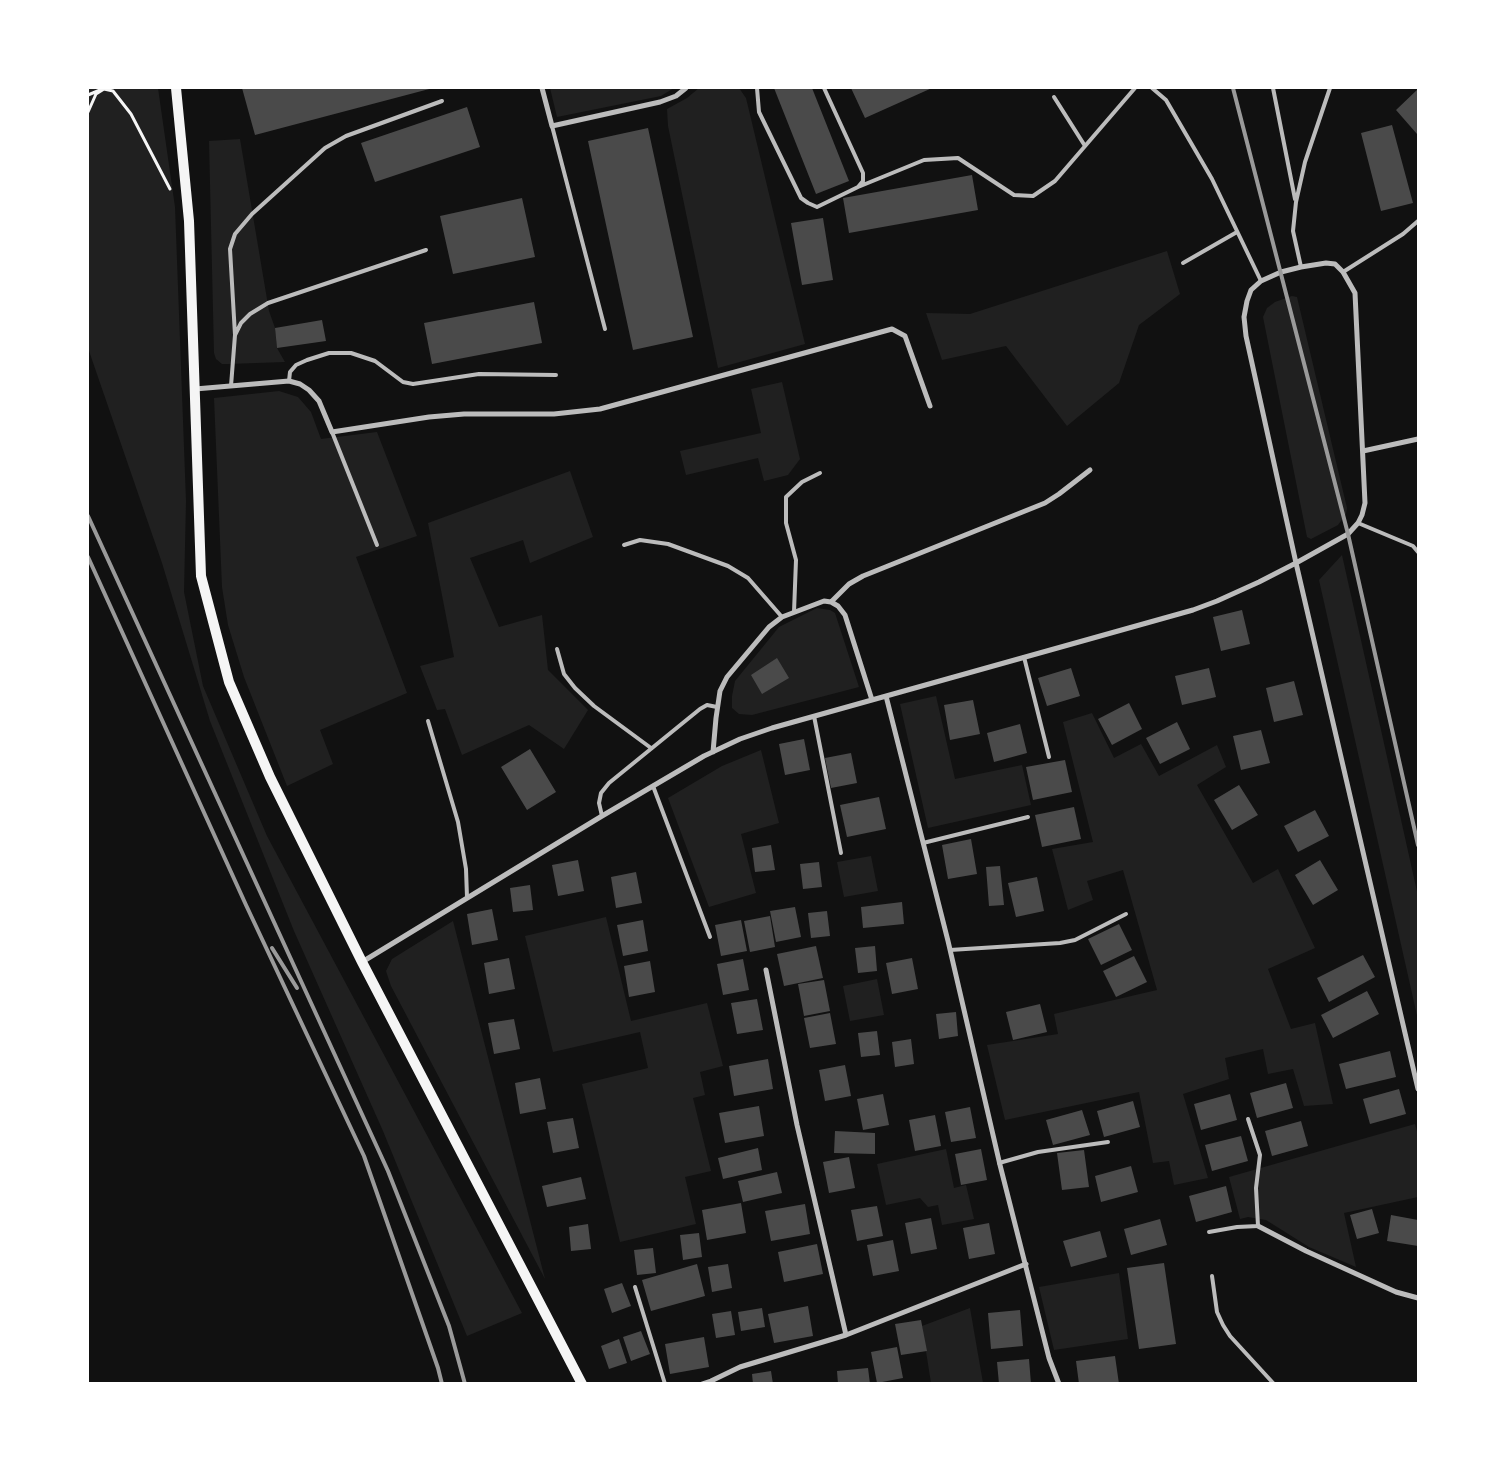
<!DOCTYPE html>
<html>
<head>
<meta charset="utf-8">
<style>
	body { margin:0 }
	#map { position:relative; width:1506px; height:1471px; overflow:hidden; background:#111; font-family:"Exo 2",sans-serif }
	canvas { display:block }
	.frame { position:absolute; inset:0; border:89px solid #fff; pointer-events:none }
</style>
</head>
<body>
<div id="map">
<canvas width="1506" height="1471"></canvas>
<div class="frame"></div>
</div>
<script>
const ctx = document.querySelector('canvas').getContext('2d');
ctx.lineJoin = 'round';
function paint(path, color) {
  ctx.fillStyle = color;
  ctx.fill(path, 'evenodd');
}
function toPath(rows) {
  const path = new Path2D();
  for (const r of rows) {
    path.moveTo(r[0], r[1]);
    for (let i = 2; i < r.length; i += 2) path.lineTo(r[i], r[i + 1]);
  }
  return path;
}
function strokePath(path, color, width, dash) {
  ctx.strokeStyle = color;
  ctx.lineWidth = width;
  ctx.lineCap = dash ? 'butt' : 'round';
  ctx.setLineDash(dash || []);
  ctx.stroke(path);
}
const green = toPath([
	[88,88,158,88,175,207,186,501,184,592,203,686,267,836,522,1313,467,1336,383,1131,294,931,210,721,162,563,88,348],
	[550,88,674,88,661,96,557,117],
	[699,88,739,88,746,98,805,344,718,368,668,126,667,109,687,98],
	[240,139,269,311,275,328,277,348,285,362,228,364,222,364,216,359,214,353,209,141],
	[1167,251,1180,294,1139,325,1119,383,1067,426,1006,346,942,360,926,313,970,314],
	[1292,296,1297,297,1347,508,1346,514,1338,525,1311,539,1307,537,1263,317,1267,308,1275,302],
	[782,382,800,459,788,475,764,481,758,458,686,475,680,451,761,433,751,389],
	[279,391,298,397,311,412,321,439,377,432,417,536,356,557,407,693,320,730,333,764,287,786,244,677,228,625,222,587,214,398],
	[570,471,593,537,530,563,523,540,470,558,499,627,542,615,548,670,588,710,564,749,529,725,462,755,445,709,437,710,420,666,454,657,428,523],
	[1342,555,1418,896,1418,1020,1319,580],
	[817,608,830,610,835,613,859,687,752,715,739,714,732,708,732,696,735,681,779,627],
	[936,696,955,779,1022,765,1031,805,928,828,900,704],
	[1092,713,1114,758,1141,744,1159,776,1217,745,1226,767,1197,785,1253,883,1278,869,1315,948,1268,969,1291,1029,1315,1023,1333,1104,1304,1106,1293,1069,1268,1074,1263,1049,1225,1058,1229,1079,1183,1094,1208,1178,1174,1185,1169,1161,1153,1163,1139,1092,1005,1120,987,1045,1058,1034,1054,1014,1157,990,1123,870,1087,881,1093,900,1068,910,1052,849,1093,842,1063,722],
	[761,750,779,823,741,834,756,893,709,907,668,798,722,766],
	[871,856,878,891,844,897,837,862],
	[606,917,631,1021,707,1003,723,1066,700,1072,705,1095,693,1098,711,1171,685,1177,696,1224,620,1242,582,1084,648,1068,640,1032,553,1052,525,936],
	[453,921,545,1279,391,986,386,971,392,959],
	[877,979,884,1015,850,1021,843,986],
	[1415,1124,1418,1135,1418,1197,1344,1213,1356,1267,1309,1247,1266,1220,1248,1217,1240,1219,1229,1177],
	[946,1149,954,1188,966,1185,974,1219,942,1225,938,1205,928,1207,920,1198,886,1205,877,1164],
	[1119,1273,1128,1339,1054,1350,1039,1287],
	[970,1308,983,1383,931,1383,922,1326]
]);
const building = toPath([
	[242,88,433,88,255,135],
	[774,88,812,88,849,181,816,194],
	[851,88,932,88,865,118],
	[1418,89,1418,133,1417,134,1396,110],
	[467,107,480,147,375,182,361,143],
	[1392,125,1413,203,1381,211,1361,133],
	[648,128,693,337,633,350,588,141],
	[972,175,978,210,849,233,843,198],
	[522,198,535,257,453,274,440,216],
	[823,218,833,280,802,285,791,223],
	[534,302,542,343,432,364,424,323],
	[322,320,326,341,277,348,275,328],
	[1242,610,1250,644,1221,651,1213,617],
	[777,658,789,678,762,694,751,675],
	[1071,668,1080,696,1047,706,1038,678],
	[1209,668,1216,697,1182,705,1175,676],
	[1294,681,1303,715,1274,722,1266,688],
	[973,700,980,734,950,740,944,705],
	[1129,703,1142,729,1112,745,1098,719],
	[1177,722,1190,749,1160,764,1146,738],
	[1020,724,1027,753,994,762,987,733],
	[1261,730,1270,763,1241,770,1233,736],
	[804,739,810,770,785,775,779,744],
	[530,749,556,792,527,810,501,767],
	[851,753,857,783,831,788,825,758],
	[1065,760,1072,792,1033,800,1026,767],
	[1239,785,1258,815,1232,830,1214,800],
	[879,797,886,829,847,837,840,805],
	[1074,807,1081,839,1042,847,1035,815],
	[1315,810,1329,836,1298,852,1284,826],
	[971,839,977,874,948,879,942,845],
	[771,845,775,870,755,872,752,848],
	[578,860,584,891,558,896,552,865],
	[1320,860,1338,890,1313,905,1295,875],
	[819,862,822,887,803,889,800,864],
	[1000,866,1004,905,989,906,986,867],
	[636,872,642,903,616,908,611,877],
	[1037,877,1044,911,1016,917,1008,883],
	[530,885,533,910,513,912,510,888],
	[902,902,904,924,863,928,861,907],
	[795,907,801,937,776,942,770,911],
	[492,909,498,940,472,945,467,914],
	[827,911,830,936,811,938,808,913],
	[770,916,775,947,750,952,744,921],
	[643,920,648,951,623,956,617,925],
	[741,920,747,951,721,956,715,925],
	[1119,924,1132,950,1101,965,1088,939],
	[816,946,823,978,784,986,777,954],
	[875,946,877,971,858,973,855,948],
	[1363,955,1375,977,1329,1002,1317,978],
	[1134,956,1147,982,1116,997,1103,971],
	[509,958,515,989,489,994,484,963],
	[912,958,918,989,892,994,886,963],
	[743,959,749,990,723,995,717,964],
	[650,961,655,992,629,997,624,966],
	[824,980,830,1011,804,1016,798,984],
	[1367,991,1379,1014,1333,1038,1321,1015],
	[757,999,763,1030,737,1034,731,1003],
	[1040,1004,1047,1032,1013,1040,1006,1012],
	[956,1012,958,1036,939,1039,936,1014],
	[830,1013,836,1044,810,1048,804,1018],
	[514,1019,520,1049,494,1054,488,1023],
	[877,1031,880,1055,861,1057,858,1033],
	[911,1039,914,1064,895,1067,892,1042],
	[1390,1051,1396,1077,1346,1089,1339,1064],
	[768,1059,773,1089,734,1096,729,1066],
	[845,1065,851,1096,825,1101,819,1070],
	[540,1078,546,1109,520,1114,515,1083],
	[1286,1083,1293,1108,1257,1118,1250,1093],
	[1399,1089,1406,1114,1370,1124,1363,1099],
	[883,1094,889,1125,863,1130,857,1099],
	[1230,1094,1237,1120,1201,1130,1194,1104],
	[1133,1101,1140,1127,1104,1137,1097,1111],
	[759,1106,764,1136,725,1143,719,1113],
	[970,1107,976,1138,951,1142,945,1112],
	[1082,1110,1090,1135,1053,1145,1046,1120],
	[935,1115,941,1146,915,1151,909,1120],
	[573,1118,579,1148,553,1153,547,1122],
	[1301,1121,1308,1146,1272,1156,1265,1131],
	[835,1131,875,1133,875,1154,834,1153],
	[1241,1136,1248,1161,1212,1171,1205,1145],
	[758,1148,762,1170,723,1179,718,1158],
	[981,1149,987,1180,961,1185,955,1154],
	[1084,1150,1089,1187,1062,1190,1057,1153],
	[849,1157,855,1188,829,1193,823,1162],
	[1131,1166,1138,1192,1101,1202,1095,1176],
	[777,1172,782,1193,743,1202,738,1181],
	[581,1177,586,1199,547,1207,542,1186],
	[1226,1186,1232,1212,1196,1222,1189,1196],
	[741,1203,746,1233,707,1240,702,1210],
	[805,1204,810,1234,771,1241,765,1211],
	[877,1206,883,1236,857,1241,851,1210],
	[1372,1209,1379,1233,1357,1239,1350,1215],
	[1391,1215,1418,1220,1418,1246,1387,1241],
	[931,1218,937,1249,911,1254,905,1223],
	[1160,1219,1167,1245,1131,1255,1124,1229],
	[989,1223,995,1254,969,1259,963,1228],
	[588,1224,591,1249,571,1251,569,1227],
	[1100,1231,1107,1257,1071,1267,1063,1241],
	[699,1233,702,1257,683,1260,680,1235],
	[893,1240,899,1271,873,1276,867,1245],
	[817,1244,823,1274,784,1282,778,1252],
	[653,1248,656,1273,637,1275,634,1250],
	[1164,1263,1176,1344,1139,1349,1127,1268],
	[697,1264,705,1296,651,1311,642,1280],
	[728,1264,732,1288,712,1292,708,1267],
	[622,1283,631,1306,612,1313,604,1289],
	[808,1306,813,1336,774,1343,768,1314],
	[762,1308,765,1327,741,1331,738,1312],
	[1020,1310,1023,1346,991,1349,988,1313],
	[731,1311,735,1335,716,1338,712,1314],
	[921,1320,927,1351,901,1355,895,1324],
	[641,1331,650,1354,631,1361,623,1337],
	[704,1337,709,1367,670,1374,665,1344],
	[619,1339,627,1363,609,1369,601,1346],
	[897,1347,903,1378,877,1383,871,1352],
	[1115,1356,1119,1384,1079,1384,1076,1361],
	[1029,1359,1031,1384,999,1384,997,1362],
	[868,1368,870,1384,838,1384,837,1371],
	[771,1371,773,1384,753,1384,752,1374]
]);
const path = toPath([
	[88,95,100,90],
	[88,112,96,94,104,89,113,91,131,114,170,189]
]);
const service = toPath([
	[757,88,759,112,801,198,808,203,817,207,858,187,863,181,863,173,824,88],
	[1152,88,1166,100,1212,179,1261,281],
	[1273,88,1295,199],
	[1054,97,1085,146],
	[552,126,605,329],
	[858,187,924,160,958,158,1014,195,1033,196,1055,181,1135,88],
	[1183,263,1237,232],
	[1301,267,1293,231,1296,202,1305,162,1330,88],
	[1343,272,1403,234,1418,221],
	[235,335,230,249,235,234,252,214,325,148,346,136,442,101],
	[289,381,290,372,296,365,307,360,329,353,351,353,375,361,403,382,413,384,479,374,556,375],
	[231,386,235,335,241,323,250,314,268,303,426,250],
	[332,432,377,545],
	[1358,523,1413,546,1418,552],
	[624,545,640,540,668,544,728,566,748,578,782,617],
	[794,612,796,560,786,523,786,497,802,482,820,473],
	[557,649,564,674,575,688,594,706,651,748],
	[1024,657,1049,757],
	[814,716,841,853],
	[428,721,458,822,466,869,467,897],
	[653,786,710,937],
	[602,816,599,803,601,793,609,783,700,709,707,705,717,707],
	[923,843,1028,817],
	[950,950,1060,943,1075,940,1126,914],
	[999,1163,1038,1152,1108,1142],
	[1209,1232,1237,1227,1258,1226,1256,1188,1260,1155,1248,1119],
	[1212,1276,1217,1312,1223,1325,1230,1336,1274,1384],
	[635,1287,665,1384]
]);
const minor = toPath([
	[542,88,552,126,660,102,676,96,686,88],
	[195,389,289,381,300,384,309,390,319,401,332,432,429,417,464,414,554,414,600,409,892,329,905,336,930,406],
	[1363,451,1418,439],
	[831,602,849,584,863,576,1045,503,1059,494,1090,470],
	[886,696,948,941,1000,1165,1049,1358,1059,1384],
	[713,752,716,718,720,691,727,677,769,627,782,617,824,601,831,602,838,606,845,615,872,700],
	[362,962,602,816,704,756,740,739,772,728,1193,610,1217,601,1259,582,1296,563,1348,534,1358,523,1362,515,1365,503,1355,293,1343,272,1335,264,1326,263,1301,267,1281,272,1261,281,1251,290,1247,301,1244,317,1246,336,1296,563,1418,1089],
	[766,970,797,1125,846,1335],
	[1258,1226,1306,1251,1396,1292,1418,1298],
	[702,1384,711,1381,740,1367,846,1335,1026,1264]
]);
const secondary = toPath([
	[176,88,189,221,201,576,229,682,270,777,362,962,582,1384]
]);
const rail = toPath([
	[1233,88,1348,534,1418,845],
	[88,516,388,1171,449,1326,465,1384],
	[88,557,246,905,364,1156,438,1368,442,1384],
	[272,948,297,988]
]);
paint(green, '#202020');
paint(building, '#4a4a4a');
strokePath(path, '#f5f5f5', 3);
strokePath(service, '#bcbcbc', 4);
strokePath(minor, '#bcbcbc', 5);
strokePath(secondary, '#f5f5f5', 10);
strokePath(rail, '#9a9a9a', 4);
</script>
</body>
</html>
